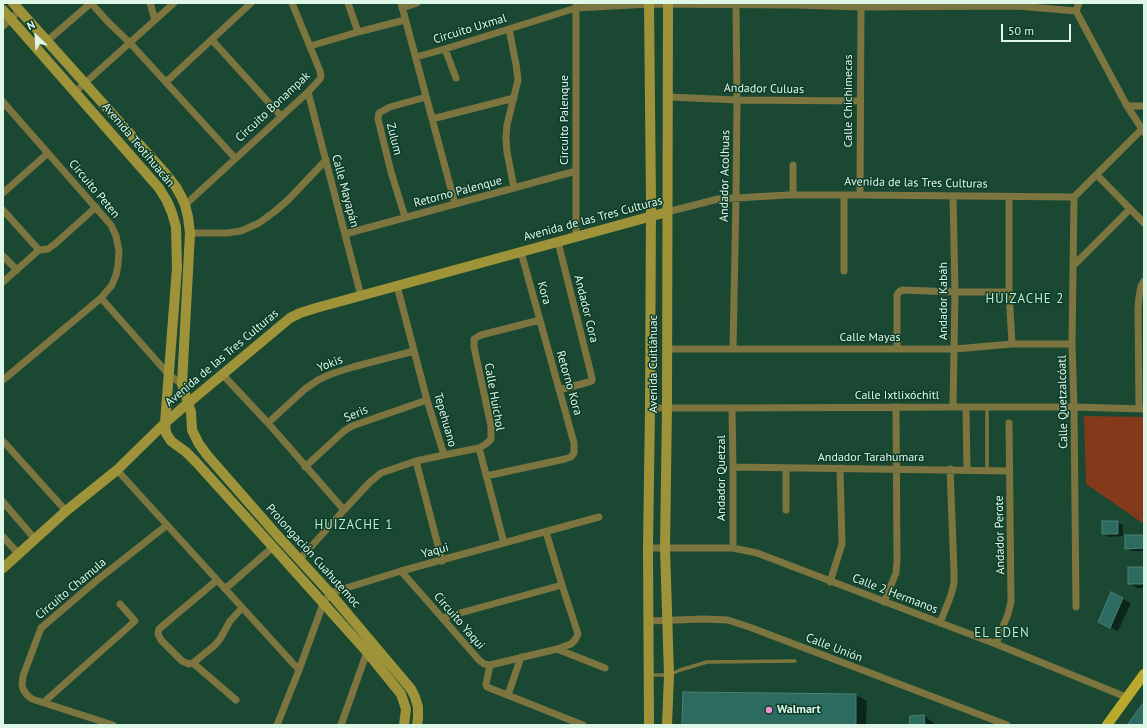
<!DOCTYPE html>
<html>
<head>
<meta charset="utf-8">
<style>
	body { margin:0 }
	#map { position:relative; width:1147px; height:728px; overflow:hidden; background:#1a4833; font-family:"PT Sans",sans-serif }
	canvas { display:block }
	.frame { position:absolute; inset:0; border:4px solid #dff7e9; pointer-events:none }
	.north { position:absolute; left:16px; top:16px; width:40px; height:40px; -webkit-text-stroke:3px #0d3d29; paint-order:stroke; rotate:335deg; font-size:11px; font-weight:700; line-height:16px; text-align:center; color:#dff7e9 }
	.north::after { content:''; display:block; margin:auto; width:14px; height:18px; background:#dff7e9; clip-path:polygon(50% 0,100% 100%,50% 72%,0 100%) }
	.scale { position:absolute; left:1001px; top:24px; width:70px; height:18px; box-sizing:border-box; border:2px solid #dff7e9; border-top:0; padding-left:5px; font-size:12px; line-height:14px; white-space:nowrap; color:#dff7e9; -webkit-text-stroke:3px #0d3d29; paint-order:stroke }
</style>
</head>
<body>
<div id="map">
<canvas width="1147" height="728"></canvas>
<div class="frame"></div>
<div class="north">N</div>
<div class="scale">50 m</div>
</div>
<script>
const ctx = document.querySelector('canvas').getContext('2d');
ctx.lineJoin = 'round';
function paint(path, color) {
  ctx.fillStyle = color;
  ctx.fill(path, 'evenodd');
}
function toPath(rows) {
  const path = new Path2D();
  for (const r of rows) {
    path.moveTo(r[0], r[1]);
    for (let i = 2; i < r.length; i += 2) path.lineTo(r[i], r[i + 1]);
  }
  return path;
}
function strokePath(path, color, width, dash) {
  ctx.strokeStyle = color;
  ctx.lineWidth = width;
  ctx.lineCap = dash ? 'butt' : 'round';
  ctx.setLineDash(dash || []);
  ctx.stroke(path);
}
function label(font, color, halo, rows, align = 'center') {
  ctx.font = font + ' "PT Sans",sans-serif';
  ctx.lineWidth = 3;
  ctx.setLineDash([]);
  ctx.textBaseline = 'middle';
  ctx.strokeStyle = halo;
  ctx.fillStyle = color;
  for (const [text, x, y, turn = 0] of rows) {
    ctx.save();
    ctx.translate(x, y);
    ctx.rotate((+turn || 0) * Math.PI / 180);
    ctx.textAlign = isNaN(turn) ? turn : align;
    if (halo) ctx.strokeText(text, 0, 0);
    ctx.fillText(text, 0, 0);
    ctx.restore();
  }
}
const green = toPath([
	[1084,416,1144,417,1144,524,1086,484]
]);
const shadow = toPath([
	[1118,522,1123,525,1123,536,1108,537,1103,534],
	[1144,536,1144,551,1132,551,1126,548],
	[1144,568,1144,588,1137,588,1129,583],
	[1112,593,1131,603,1118,631,1099,622],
	[684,693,856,695,867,701,866,725,683,725],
	[924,716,934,723,935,725,910,725]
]);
const building = toPath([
	[1102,521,1118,521,1118,534,1102,534,1102,521],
	[1125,535,1144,535,1144,548,1125,549,1125,535],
	[1128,567,1144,567,1144,584,1128,584,1128,567],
	[1111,592,1123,598,1110,628,1098,622,1111,592],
	[683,692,856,694,856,725,682,725,683,692],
	[1144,702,1144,725,1127,725,1144,702],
	[924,715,925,725,909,725,910,716,924,715]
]);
const lane = toPath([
	[987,470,987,407],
	[650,675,669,675,680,670,707,662,795,661]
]);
const street = toPath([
	[91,3,108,22,130,43,235,158],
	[150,3,155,20],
	[348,3,358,32],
	[401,3,455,204],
	[402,8,417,3],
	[1076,11,1127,106,1144,132],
	[1076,11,1079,3],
	[3,26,19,11],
	[509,29,516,64,518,80,507,125,506,137,507,152,514,188],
	[212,40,281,116],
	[47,41,91,3],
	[310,46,358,32,405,20],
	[445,49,456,78],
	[416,57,445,49,576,8,649,4,796,5,861,7,1018,6,1076,11],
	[166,82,251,3],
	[75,92,174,3],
	[308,92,361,296],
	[668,97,737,100,860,101],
	[3,102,111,225,116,236,119,251,118,265,116,275,112,285,101,298,3,380],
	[1127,106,1144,106],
	[432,119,514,98],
	[1097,175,1144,223],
	[3,193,48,153],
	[793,195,793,165],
	[860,195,861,7],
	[953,196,955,292,953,407],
	[1009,197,1009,292,1012,344],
	[1074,197,1072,344,1074,407,1076,607],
	[1074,197,1142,129],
	[185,205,308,92,320,79,321,76,320,71,292,3],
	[3,210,39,250],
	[667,212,718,199,788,195,860,195,1074,197],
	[405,217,391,172,378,119,379,113,390,107,426,97],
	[190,233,227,233,241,231,259,223,274,212,287,201,326,160],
	[345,234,576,171],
	[576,237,576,3],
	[558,242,592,378,592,381,589,382,559,390],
	[3,256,17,270],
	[1073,266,1130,209],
	[844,271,844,195],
	[3,282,39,250,48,249,56,243,96,207],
	[101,298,169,375,182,384],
	[667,349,955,349,1012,344,1072,344],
	[733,349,736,198,737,100,736,3],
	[897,349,897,295,899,292,902,290,955,292,1009,292],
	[223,375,268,423,344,510,370,482,381,473,416,461,444,455,427,400,397,286],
	[966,407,967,470],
	[650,408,732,408,953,407,1074,407,1144,409],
	[732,408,733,467,733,548],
	[1139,409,1138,309,1139,297,1141,286,1144,281],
	[268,423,305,389,318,380,331,374,353,367,414,351],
	[3,441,66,511],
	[479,448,504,543],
	[444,455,479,448,486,444,491,439,491,426,474,347,474,339,481,335,540,320],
	[416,461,442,561],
	[305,467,344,431,352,426,427,400],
	[733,467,1009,471],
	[117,470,299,670],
	[486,476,565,459,571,457,574,453,574,443,521,252],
	[3,502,35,539],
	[786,510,786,468],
	[3,537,19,554],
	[648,548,733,548,757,553,996,644,1126,697],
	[300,559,344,510],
	[401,571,479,660,484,664,490,665,557,649,571,644,575,640,578,634,562,585,546,532],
	[217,580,159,629,158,634,161,640,182,661,189,664,193,663,215,645,220,639,230,621,242,608],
	[830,582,842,544,840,468],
	[225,589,273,547],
	[884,602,896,573,897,561,896,407],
	[442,618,562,585],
	[649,621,704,619,728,620,752,628,1007,725],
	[940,623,951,595,954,583,954,571,950,469],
	[996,644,1008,614,1011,602,1009,423],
	[557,649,605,668],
	[193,663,236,700],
	[490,665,486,684,487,687,583,725],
	[508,695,521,657],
	[44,702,135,621,120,604],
	[113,725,32,699,27,695,23,689,22,684,23,676,41,628,96,581,167,525],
	[277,725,299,670,323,604,330,593,401,571,599,517],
	[341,725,367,652]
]);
const secondary = toPath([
	[13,3,166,174,176,187,182,198,185,205,188,217,190,233,182,384,191,412,192,430,199,444,207,455,277,535,330,593,411,689,415,697,418,707,418,718,417,725],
	[3,10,159,188,167,201,172,213,176,227,177,268,165,423,166,433,171,441,186,452,196,462,273,547,367,652,401,694,406,709,404,725],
	[3,568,66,511,117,470,165,423,187,404,290,318,300,313,316,308,667,212],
	[649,725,648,548,650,408,651,203,649,3],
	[667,725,669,675,665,548,667,408,668,3]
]);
const primary = toPath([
	[1107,725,1144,674]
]);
const markers = [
	[769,710,4,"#f591d2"]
];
const streetNames = [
	["Circuito Uxmal",470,29,-17],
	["Andador Culuas",764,89,1],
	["Calle Chichimecas",849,101,-90],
	["Circuito Bonampak",273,107,-43],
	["Circuito Palenque",565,120,-90],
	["Zulum",394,139,76],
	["Avenida Teotihuacán",138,145,50],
	["Andador Acolhuas",725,176,-89],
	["Avenida de las Tres Culturas",916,183,1],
	["Circuito Peten",94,189,50],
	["Calle Mayapán",345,191,75],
	["Retorno Palenque",458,192,-15],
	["Avenida de las Tres Culturas",593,219,-15],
	["Kora",544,293,74],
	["Andador Kabáh",944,301,-90],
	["Andador Cora",586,309,76],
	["Calle Mayas",870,338],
	["Avenida de las Tres Culturas",222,358,-40],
	["Yokis",330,364,-21],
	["Avenida Cuitláhuac",654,364,-90],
	["Retorno Kora",569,383,74],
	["Calle Ixtlixóchitl",897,396],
	["Calle Huichol",494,397,80],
	["Calle Quetzalcóatl",1063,402,-91],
	["Seris",356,414,-23],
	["Tepehuano",445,420,74],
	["Andador Tarahumara",871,458],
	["Andador Quetzal",722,478,-90],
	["Andador Perote",1000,535,-91],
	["Yaqui",435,551,-15],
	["Prolongación Cuahutemoc",313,556,48],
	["Circuito Chamula",71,589,-40],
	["Calle 2 Hermanos",895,594,21],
	["Circuito Yaqui",459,621,49],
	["Calle Unión",834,648,21]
];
const poiNames = [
	["Walmart",777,710]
];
const neighbourhoodNames = [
	["HUIZACHE 2",1025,299],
	["HUIZACHE 1",354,525],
	["EL EDEN",1002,633]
];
paint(green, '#84391b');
paint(shadow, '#0007');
paint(building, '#2d6a60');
strokePath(building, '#498277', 1);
strokePath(lane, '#7d7540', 3.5);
strokePath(street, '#7d7540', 7);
strokePath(secondary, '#9f9339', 10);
strokePath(primary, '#baa92d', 10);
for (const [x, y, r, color] of markers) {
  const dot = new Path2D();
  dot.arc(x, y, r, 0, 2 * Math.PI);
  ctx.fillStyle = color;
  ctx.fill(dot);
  strokePath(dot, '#0d3d29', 1.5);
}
label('12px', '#dff7e9', '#0d3d29', streetNames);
label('bold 12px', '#dff7e9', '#0d3d29', poiNames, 'left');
ctx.letterSpacing = '1px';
label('13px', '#bbecd2', '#0d3d29', neighbourhoodNames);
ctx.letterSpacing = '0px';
</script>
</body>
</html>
